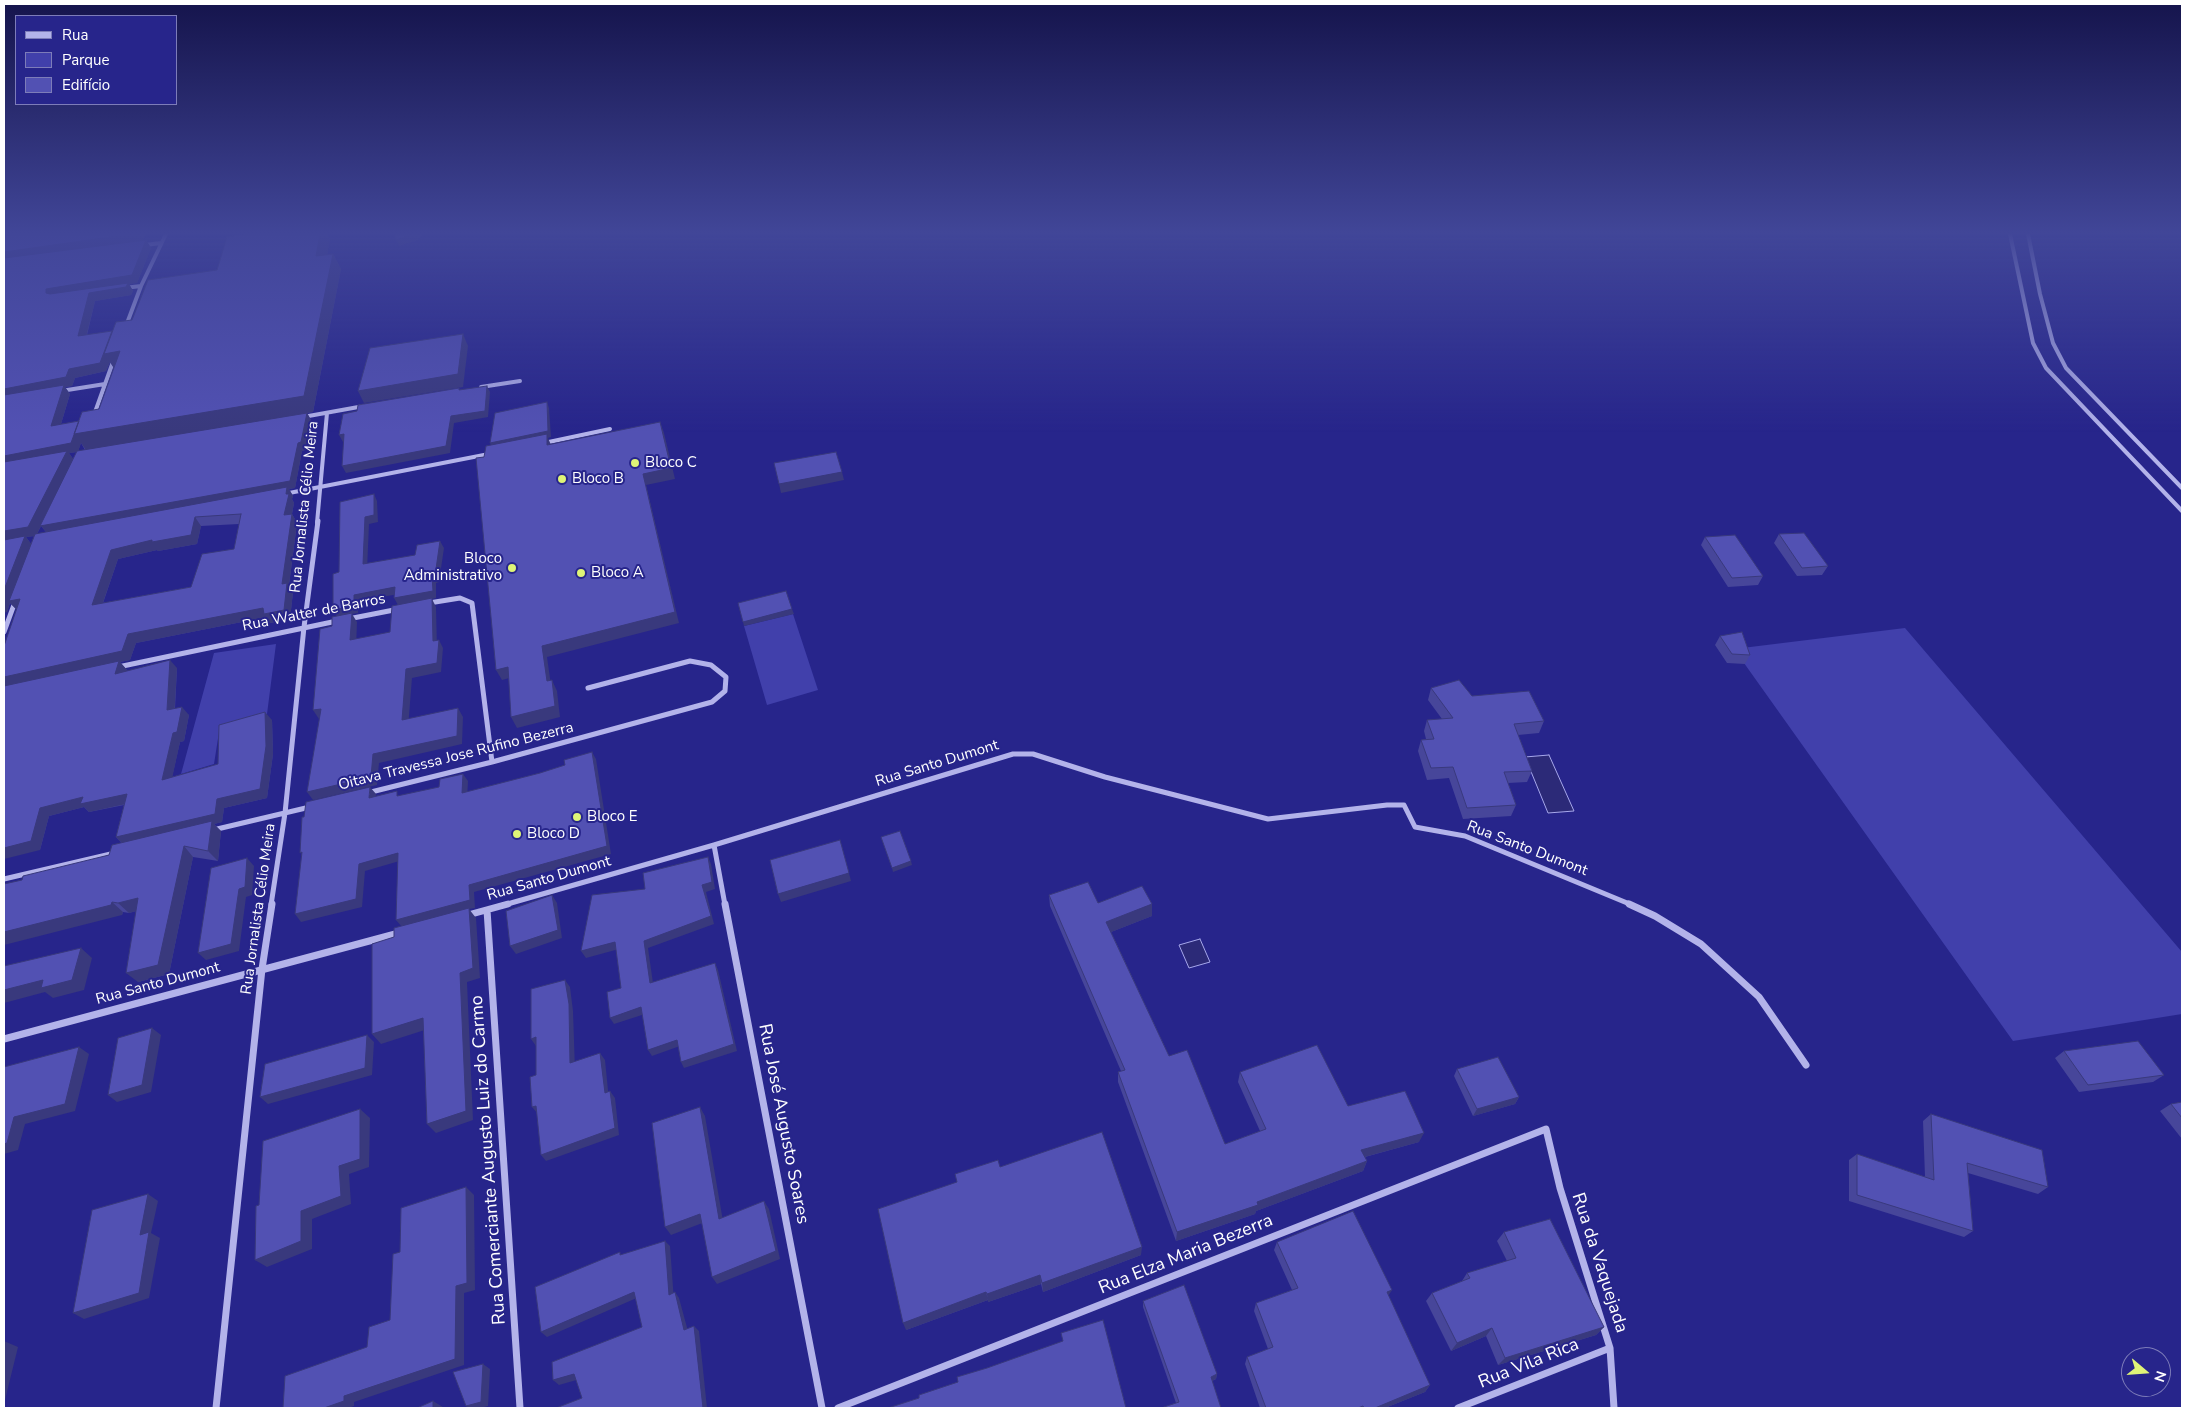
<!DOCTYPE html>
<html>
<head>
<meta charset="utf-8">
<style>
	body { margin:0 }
	#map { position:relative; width:2186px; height:1412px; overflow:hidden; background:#27258b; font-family:"Nunito Sans",sans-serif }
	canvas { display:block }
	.frame { position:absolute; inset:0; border:5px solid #fff; pointer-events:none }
	.legend { position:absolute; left:15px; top:15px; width:162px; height:90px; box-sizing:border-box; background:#27258b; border:1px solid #7d7cb9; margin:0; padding:6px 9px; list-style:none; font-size:15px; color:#fff }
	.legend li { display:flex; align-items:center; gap:10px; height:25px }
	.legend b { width:25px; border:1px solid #7d7cb9 }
	.north { position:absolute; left:2121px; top:1347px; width:50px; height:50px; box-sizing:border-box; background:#27258b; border:1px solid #7d7cb9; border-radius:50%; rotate:108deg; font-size:14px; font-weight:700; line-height:20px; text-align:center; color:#fff }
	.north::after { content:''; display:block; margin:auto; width:18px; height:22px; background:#dff477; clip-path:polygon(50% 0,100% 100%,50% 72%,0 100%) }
</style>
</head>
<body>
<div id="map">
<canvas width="2186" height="1412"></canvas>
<div class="frame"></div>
<ul class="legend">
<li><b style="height:6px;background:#b3b3ea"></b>Rua</li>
<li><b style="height:14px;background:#4140ab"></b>Parque</li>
<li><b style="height:14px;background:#5251b3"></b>Edifício</li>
</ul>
<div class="north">N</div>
</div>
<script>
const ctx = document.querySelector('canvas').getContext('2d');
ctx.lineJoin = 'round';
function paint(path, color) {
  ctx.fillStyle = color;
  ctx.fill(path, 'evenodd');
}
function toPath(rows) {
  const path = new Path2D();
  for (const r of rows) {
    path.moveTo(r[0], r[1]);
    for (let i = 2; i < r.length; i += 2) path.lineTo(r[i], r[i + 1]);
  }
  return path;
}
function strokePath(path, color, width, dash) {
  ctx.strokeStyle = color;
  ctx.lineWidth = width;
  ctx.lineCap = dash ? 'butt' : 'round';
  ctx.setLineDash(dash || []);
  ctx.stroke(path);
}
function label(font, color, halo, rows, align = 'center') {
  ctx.font = font + ' "Nunito Sans",sans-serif';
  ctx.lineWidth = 4;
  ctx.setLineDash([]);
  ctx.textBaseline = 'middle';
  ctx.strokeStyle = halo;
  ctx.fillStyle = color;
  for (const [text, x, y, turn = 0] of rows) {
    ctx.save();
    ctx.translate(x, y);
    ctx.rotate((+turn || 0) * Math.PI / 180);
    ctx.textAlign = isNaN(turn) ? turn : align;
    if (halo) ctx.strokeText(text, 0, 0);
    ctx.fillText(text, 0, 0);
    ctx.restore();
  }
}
const green = toPath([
	[793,614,818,690,767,705,744,626],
	[1905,628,2182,952,2182,1014,2013,1041,1734,649],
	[276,644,267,714,219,732,214,764,181,774,214,653]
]);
const water = toPath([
	[1549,755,1574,811,1548,813,1525,757,1549,755],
	[1200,939,1210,962,1189,968,1179,945,1200,939]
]);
const streetFar2 = toPath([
	[2010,234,2033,343,2046,368,2182,511],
	[2028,234,2040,294,2053,343,2066,368,2182,488],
	[145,245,161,243],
	[124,288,141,286],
	[126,326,141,286,166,234],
	[481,387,520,381],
	[61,391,105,384],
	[94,415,114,359],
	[303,417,364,406],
	[544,443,610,429],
	[284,494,489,454],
	[317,523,327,413]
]);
const streetFar1 = toPath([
	[429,603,460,598,472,603,492,762],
	[348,619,399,609],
	[4,632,15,602],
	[118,667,337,621],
	[367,793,492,762,712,702,725,691,726,677,711,665,690,661,588,688],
	[213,830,310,807],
	[714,845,725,905],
	[4,879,115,853],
	[271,905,285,813,304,627,318,521],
	[504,905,714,845,1013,754,1033,754,1105,777,1268,819,1387,805,1404,805,1415,827,1465,836,1632,905]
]);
const street = toPath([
	[725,904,822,1408],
	[1629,904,1655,916,1701,944,1759,997,1806,1065],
	[487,910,520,1408],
	[468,915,508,904],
	[4,1039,399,933],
	[216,1408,262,969,272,904],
	[838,1408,1546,1129,1560,1188,1610,1348,1614,1408],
	[1458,1408,1610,1348]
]);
const wall = toPath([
	[4,234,146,234,143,240,146,240,151,248,137,283,129,284,133,291,131,295,95,301,87,335,112,331,217,270,248,234,327,234,330,239,327,255,333,254,341,269,313,412,307,413,311,420,305,450,302,451,295,488,289,489,293,496,292,499,294,503,292,514,297,523,289,585,293,592,290,619,270,623,267,617,136,643,130,660,120,662,127,670,126,671,177,668,175,708,189,715,184,741,180,742,172,777,218,764,272,720,273,754,267,798,224,808,222,822,214,824,221,831,218,861,193,857,169,974,138,982,136,911,129,913,123,912,122,915,22,880,109,855,122,843,116,837,124,805,89,812,84,807,49,816,40,850,17,610,10,603,7,612],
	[110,362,114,368,99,409,79,421,61,424,70,394,65,387,72,386,75,378,106,371],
	[81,443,85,450,78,451],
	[77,452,73,459,69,453],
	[239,524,234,549,191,587,103,603,118,559,157,550,158,551,197,544,201,526],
	[41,526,46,532,37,534],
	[34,536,31,544,26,537],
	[1779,534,1828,566,1822,575,1797,576,1774,543],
	[1705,537,1763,576,1758,585,1728,587,1701,545],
	[1720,636,1750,655,1745,664,1727,663,1715,645],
	[1431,688,1472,696,1544,721,1539,733,1518,735,1532,771,1527,782,1508,783,1516,805,1511,816,1463,819,1449,778,1427,780,1418,751,1421,740,1426,739,1424,731,1427,720,1442,719,1428,700],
	[1049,895,1098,903,1152,916,1111,932,1169,1056,1225,1144,1260,1131,1238,1082,1240,1072,1348,1106,1419,1142,1365,1157,1367,1161,1363,1171,1256,1211,1255,1214,1176,1241,1118,1082,1118,1072,1121,1071,1050,906],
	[2064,1051,2164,1075,2153,1082,2079,1092,2055,1058],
	[1457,1069,1519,1097,1515,1104,1473,1116,1454,1076],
	[2182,1102,2182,1139,2160,1111,2171,1104],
	[1931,1114,2048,1187,2038,1194,1968,1173,1973,1231,1964,1237,1849,1201,1849,1160,1857,1154,1925,1177,1923,1121],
	[1000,1167,1141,1255,1043,1292,1041,1284,988,1302,988,1300,906,1330],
	[1504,1232,1604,1327,1596,1335,1498,1365,1486,1336,1451,1351,1426,1301,1432,1293,1462,1281,1467,1273,1507,1261,1497,1241],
	[1277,1242,1388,1296,1430,1385,1425,1392,1385,1408,1260,1408,1245,1364,1247,1357,1268,1349,1254,1311,1256,1303,1292,1290,1274,1250],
	[1143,1301,1217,1374,1216,1379,1212,1381,1221,1408,1176,1403,1143,1307]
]);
const shadedWall = toPath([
	[131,234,146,234,143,242,4,261,4,252],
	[320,234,327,234,330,239,324,272,316,256],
	[412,234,423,234,418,240,399,246,396,240],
	[146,240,151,248,137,283,129,284,133,291,131,295,95,301,84,345,52,297,46,293,46,289],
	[333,254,341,269,313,412,307,413,311,420,305,450,302,451,295,488,289,489,293,496,292,499,294,503,292,514,297,523,289,585,293,592,290,619,270,623,267,617,136,643,130,660,120,662,127,670,123,683,4,688,4,677,128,634,282,584,284,515,288,498,47,533,41,526,36,536,26,537,32,545,20,599,17,610,10,603,7,612,4,613,4,456,79,421,86,429],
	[81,443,86,450,74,460,69,453,78,452],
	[112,331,120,351,115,370,110,362,106,371,75,378,72,386,65,387,70,394,58,434,4,399,4,389,69,369],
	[463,334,468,346,463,387,364,403,358,391],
	[487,386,490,392,488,417,454,423,450,453,346,473,342,466,451,416],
	[547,402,549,408,551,437,548,438,551,445,492,449,490,443],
	[660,422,664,433,675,479,646,485,679,623,547,657,552,692,547,681,542,646,643,474],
	[344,434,348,441,343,442,339,435],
	[842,472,844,480,781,493,779,484],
	[374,494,377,501,378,522,369,524,367,571,363,564,365,517],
	[195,517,201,526,197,544,158,551,157,550,118,559,99,614,92,605,111,550],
	[440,541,444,548,439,582,436,583,436,598,432,599,436,607,437,649,398,605,394,598,432,576],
	[395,587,399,594,358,601,358,613,352,614,357,622,356,649,333,610,354,595],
	[792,609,794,614,744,626,743,622],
	[439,640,443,648,441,672,412,678,408,728,402,720,406,669],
	[170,660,177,668,174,719,167,710],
	[508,667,513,677,502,680,496,670],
	[552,680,557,691,560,717,517,728,511,717],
	[182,707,189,715,184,741,180,742,170,788,162,780,173,733],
	[458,708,463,717,462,744,379,763,377,785,313,800,307,792,373,754],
	[321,709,319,719,313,710],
	[265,712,272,720,273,754,267,798,224,808,222,822,214,824,221,831,218,861,208,851,211,825,125,846,116,837,217,799],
	[592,752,596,759,611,854,474,892,475,908,469,909,476,918,480,978,467,982,473,1120,436,1133,427,1124,460,973,402,927,396,920,469,885],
	[463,774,468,781,467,801,462,793],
	[370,787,376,794,375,806,369,798],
	[127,794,135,802,89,812,84,807,49,816,40,850,4,859,4,848,40,808,83,797],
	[184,846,193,857,169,974,138,982,126,973],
	[398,853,403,860,365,871,362,907,301,922,295,914,359,864],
	[708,857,711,864,715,889,706,892,714,924,648,948,654,990,650,983,644,941,702,885],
	[247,858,254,866,252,895,246,897,239,951,206,960,198,953],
	[911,861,912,865,893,872,892,868],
	[849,873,851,881,781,902,778,894],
	[552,895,557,903,562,938,516,954,510,946],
	[138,898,149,908,129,913,118,903],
	[112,902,123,912,122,915,4,945,4,932],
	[1152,904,1152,916,1106,934,1106,922],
	[615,942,619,949,586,958,581,951],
	[81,948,92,958,84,990,53,998,45,992,4,1003,4,990],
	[715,963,718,970,737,1051,684,1068,681,1062],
	[565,980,570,987,573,1011,575,1070,570,1063],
	[641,1007,645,1014,614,1024,610,1018],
	[423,1018,431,1028,381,1044,372,1034],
	[152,1028,161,1035,151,1092,117,1102,108,1095],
	[367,1035,374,1042,372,1075,268,1104,260,1097],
	[536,1037,541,1044,536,1046,531,1039],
	[677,1040,680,1046,652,1056,648,1050],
	[79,1047,89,1054,75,1111,25,1124,18,1150,4,1154,4,1144,14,1117],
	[600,1053,605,1060,609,1100,605,1093],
	[610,1091,615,1098,619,1135,546,1161,541,1155],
	[1519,1097,1515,1104,1473,1116,1477,1109],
	[536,1106,537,1113,532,1107],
	[700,1107,705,1116,724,1227,719,1219],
	[360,1109,370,1118,369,1167,349,1174,351,1204,312,1219,312,1249,267,1267,255,1260,339,1166],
	[1424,1133,1419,1142,1357,1159,1361,1150],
	[1367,1161,1363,1171,1256,1211,1255,1214,1176,1241,1177,1232],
	[466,1187,474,1195,475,1290,464,1293,464,1365,354,1402,354,1406,349,1408,324,1408,344,1396,456,1286],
	[148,1194,158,1201,151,1233,160,1238,149,1298,84,1319,73,1313,140,1235],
	[764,1201,769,1209,780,1259,717,1284,712,1277],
	[700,1214,705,1222,671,1235,665,1227],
	[665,1241,670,1246,674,1301,669,1295],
	[1142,1247,1141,1255,1043,1292,1042,1283],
	[1040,1275,1041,1284,988,1302,987,1294],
	[1392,1290,1387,1298,1387,1292],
	[634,1292,639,1297,547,1337,541,1332],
	[675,1292,679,1298,689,1335,684,1330],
	[986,1292,988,1300,906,1330,903,1323],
	[694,1326,699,1331,707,1408,703,1408],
	[1604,1327,1596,1335,1498,1365,1505,1358],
	[1492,1328,1486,1336,1451,1351,1457,1343],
	[4,1341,18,1347,5,1400,4,1400],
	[483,1364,490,1369,488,1406,481,1408,469,1408,466,1406],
	[574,1374,580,1379,559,1385,553,1380],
	[1217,1374,1216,1379,1209,1382,1211,1377],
	[1430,1385,1425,1392,1385,1408,1375,1408],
	[433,1401,443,1407,443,1408,433,1408]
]);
const building = toPath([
	[4,234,131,234,4,252,4,234],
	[248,234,320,234,316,256,333,254,304,396,74,434,82,412,99,409,120,351,104,354,116,322,132,320,148,280,217,270,227,237,248,234],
	[395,234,412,234,396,240,395,234],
	[146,240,132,275,46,289,46,293,50,294,128,283,126,287,89,293,78,336,112,331,100,363,69,369,66,377,4,389,4,258,146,240],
	[463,334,458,374,358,391,370,348,463,334],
	[64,385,51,426,79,421,71,443,4,456,4,395,64,385],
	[487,386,485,411,451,416,446,446,342,466,344,434,339,435,343,414,357,411,358,405,459,388,459,390,487,386],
	[547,402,548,431,490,443,495,413,547,402],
	[307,413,301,442,298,443,290,481,40,526,77,451,307,413],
	[660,422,671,468,643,474,675,612,542,646,547,681,552,680,555,706,511,717,508,667,496,670,476,458,484,457,486,446,547,434,547,445,660,422],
	[67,451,28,527,4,531,4,462,67,451],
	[836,452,842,472,779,484,774,463,836,452],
	[287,487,286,494,289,494,284,515,292,514,282,584,287,583,284,610,264,614,263,608,128,634,122,651,4,677,4,646,20,599,9,601,35,534,287,487],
	[241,514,234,549,202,554,191,587,92,605,111,550,152,540,152,542,191,535,195,517,241,514],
	[374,494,374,515,365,517,363,564,415,555,417,545,440,541,435,576,432,576,433,591,394,598,395,587,354,595,354,606,333,610,333,574,339,572,340,502,374,494],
	[1804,533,1828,566,1802,568,1779,534,1804,533],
	[1735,535,1763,576,1732,578,1705,537,1735,535],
	[25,536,4,590,4,540,25,536],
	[786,591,792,609,743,622,738,603,786,591],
	[432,598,433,641,439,640,437,663,406,669,402,720,458,708,457,736,373,754,371,777,307,792,321,709,313,710,320,629,332,626,332,617,352,613,350,640,390,632,392,606,432,598],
	[1742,632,1750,655,1732,654,1720,636,1742,632],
	[170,660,167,710,182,707,177,732,173,733,162,780,218,764,219,725,265,712,266,746,260,789,217,799,215,814,116,837,127,794,80,804,83,797,40,808,31,841,4,848,4,686,119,661,115,674,170,660],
	[1459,680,1472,696,1529,691,1544,721,1514,724,1532,771,1504,772,1516,805,1467,808,1453,767,1431,768,1421,740,1434,739,1427,720,1453,718,1431,688,1459,680],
	[592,752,607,846,469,885,470,900,396,920,398,853,359,864,356,899,295,914,302,852,300,853,302,817,304,817,306,802,370,787,369,798,397,791,397,796,439,787,440,779,463,774,462,793,540,773,565,765,564,760,592,752],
	[212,821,208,851,184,846,158,965,126,973,138,898,118,903,112,902,111,905,4,932,4,884,22,880,23,876,109,855,112,845,212,821],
	[900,831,911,861,892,868,881,837,900,831],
	[840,840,849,873,778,894,770,860,840,840],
	[708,857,712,882,702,885,711,916,644,941,650,983,715,963,734,1044,681,1062,677,1040,648,1050,641,1007,610,1018,607,992,621,988,615,942,581,951,592,895,645,889,643,873,708,857],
	[247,858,245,887,239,889,231,944,198,953,211,868,247,858],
	[1088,882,1098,903,1142,886,1152,904,1106,922,1169,1056,1187,1050,1225,1144,1266,1129,1240,1072,1317,1045,1348,1106,1405,1091,1424,1133,1361,1150,1367,1161,1257,1202,1258,1205,1177,1232,1118,1072,1125,1070,1049,895,1088,882],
	[552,895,558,930,510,946,506,911,552,895],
	[469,908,473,968,460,973,466,1111,427,1124,423,1018,372,1034,372,944,394,937,394,928,469,908],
	[81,948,72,980,41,988,43,980,4,990,4,966,81,948],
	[565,980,569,1004,570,1063,600,1053,605,1093,610,1091,615,1128,541,1155,536,1106,532,1107,530,1077,536,1075,536,1037,531,1039,531,989,565,980],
	[152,1028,142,1085,108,1095,118,1038,152,1028],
	[367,1035,365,1068,260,1097,265,1064,367,1035],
	[2138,1041,2164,1075,2088,1085,2064,1051,2138,1041],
	[79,1047,65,1104,14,1117,7,1143,4,1144,4,1067,79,1047],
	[1498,1057,1519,1097,1477,1109,1457,1069,1498,1057],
	[2182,1102,2182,1118,2171,1104,2182,1102],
	[700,1107,719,1219,764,1201,776,1251,712,1277,700,1214,665,1227,652,1123,700,1107],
	[360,1109,360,1159,339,1166,341,1196,301,1211,301,1241,255,1260,256,1206,259,1205,263,1141,360,1109],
	[1931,1114,2042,1150,2048,1187,1967,1163,1973,1231,1857,1195,1857,1154,1934,1180,1931,1114],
	[1102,1132,1142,1247,1042,1283,1040,1275,987,1294,986,1292,903,1323,878,1209,957,1182,955,1174,998,1160,1000,1167,1102,1132],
	[466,1187,467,1283,456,1286,455,1359,344,1396,344,1401,324,1408,283,1408,285,1376,367,1347,369,1327,390,1320,393,1254,400,1252,401,1208,466,1187],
	[148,1194,140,1235,149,1232,139,1293,73,1313,92,1210,148,1194],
	[1353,1211,1392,1290,1387,1292,1430,1385,1375,1408,1364,1408,1363,1406,1358,1408,1266,1408,1247,1357,1273,1347,1256,1303,1298,1288,1277,1242,1353,1211],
	[1550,1219,1604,1327,1505,1358,1492,1328,1457,1343,1432,1293,1470,1278,1467,1273,1516,1258,1504,1232,1550,1219],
	[665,1241,669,1295,675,1292,684,1330,694,1326,703,1408,556,1408,582,1398,574,1374,553,1380,552,1362,642,1327,634,1292,541,1332,535,1287,620,1252,620,1255,665,1241],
	[1184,1285,1217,1374,1211,1377,1221,1408,1161,1408,1179,1402,1143,1301,1184,1285],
	[1103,1320,1126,1408,888,1408,919,1398,919,1395,958,1382,957,1377,987,1368,1063,1341,1061,1333,1103,1320],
	[483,1364,481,1402,466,1406,453,1372,483,1364],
	[433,1401,433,1408,417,1408,433,1401]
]);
const markers = [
	[635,463,5,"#dff477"],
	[562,479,5,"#dff477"],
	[512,568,5,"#dff477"],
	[581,573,5,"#dff477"],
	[577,817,5,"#dff477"],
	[517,834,5,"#dff477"]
];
const poiNames = [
	["Bloco C",645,463],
	["Bloco B",572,479],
	["Bloco",502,559,"right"],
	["Administrativo",502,576,"right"],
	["Bloco A",591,573],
	["Bloco E",587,817],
	["Bloco D",527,834]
];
const streetNames = [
	["Rua Jornalista Célio Meira",305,507,-84],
	["Rua Walter de Barros",314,613,-11],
	["Oitava Travessa Jose Rufino Bezerra",456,757,-14],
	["Rua Santo Dumont",937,764,-17],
	["Rua Santo Dumont",1527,849,21],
	["Rua Santo Dumont",549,879,-16],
	["Rua Jornalista Célio Meira",259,909,-82],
	["Rua Santo Dumont",158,984,-15]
];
const nearStreetnames = [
	["Rua José Augusto Soares",783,1124,79],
	["Rua Comerciante Augusto Luiz do Carmo",489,1160,-94],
	["Rua Elza Maria Bezerra",1186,1255,-22],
	["Rua da Vaquejada",1599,1263,72],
	["Rua Vila Rica",1529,1364,-22]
];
paint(green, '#4140ab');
paint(water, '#2c2a78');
strokePath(water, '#a7a8eb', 1);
strokePath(streetFar2, '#b3b3ea', 4);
strokePath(streetFar1, '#b3b3ea', 5);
strokePath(street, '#b3b3ea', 7);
paint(wall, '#47469a');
paint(shadedWall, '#39397d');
paint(building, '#5251b3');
strokePath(building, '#39397d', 1);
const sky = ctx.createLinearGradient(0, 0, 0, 432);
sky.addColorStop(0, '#15144c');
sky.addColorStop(0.54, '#414698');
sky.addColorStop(1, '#41469800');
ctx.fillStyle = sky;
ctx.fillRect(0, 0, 2186, 432);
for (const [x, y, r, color] of markers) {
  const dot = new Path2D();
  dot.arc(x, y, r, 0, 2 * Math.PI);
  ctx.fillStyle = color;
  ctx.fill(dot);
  strokePath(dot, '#27258b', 2);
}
label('15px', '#fff', '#27258b', poiNames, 'left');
label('15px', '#fff', '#27258b', streetNames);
label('18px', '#fff', '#27258b', nearStreetnames);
</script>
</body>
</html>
